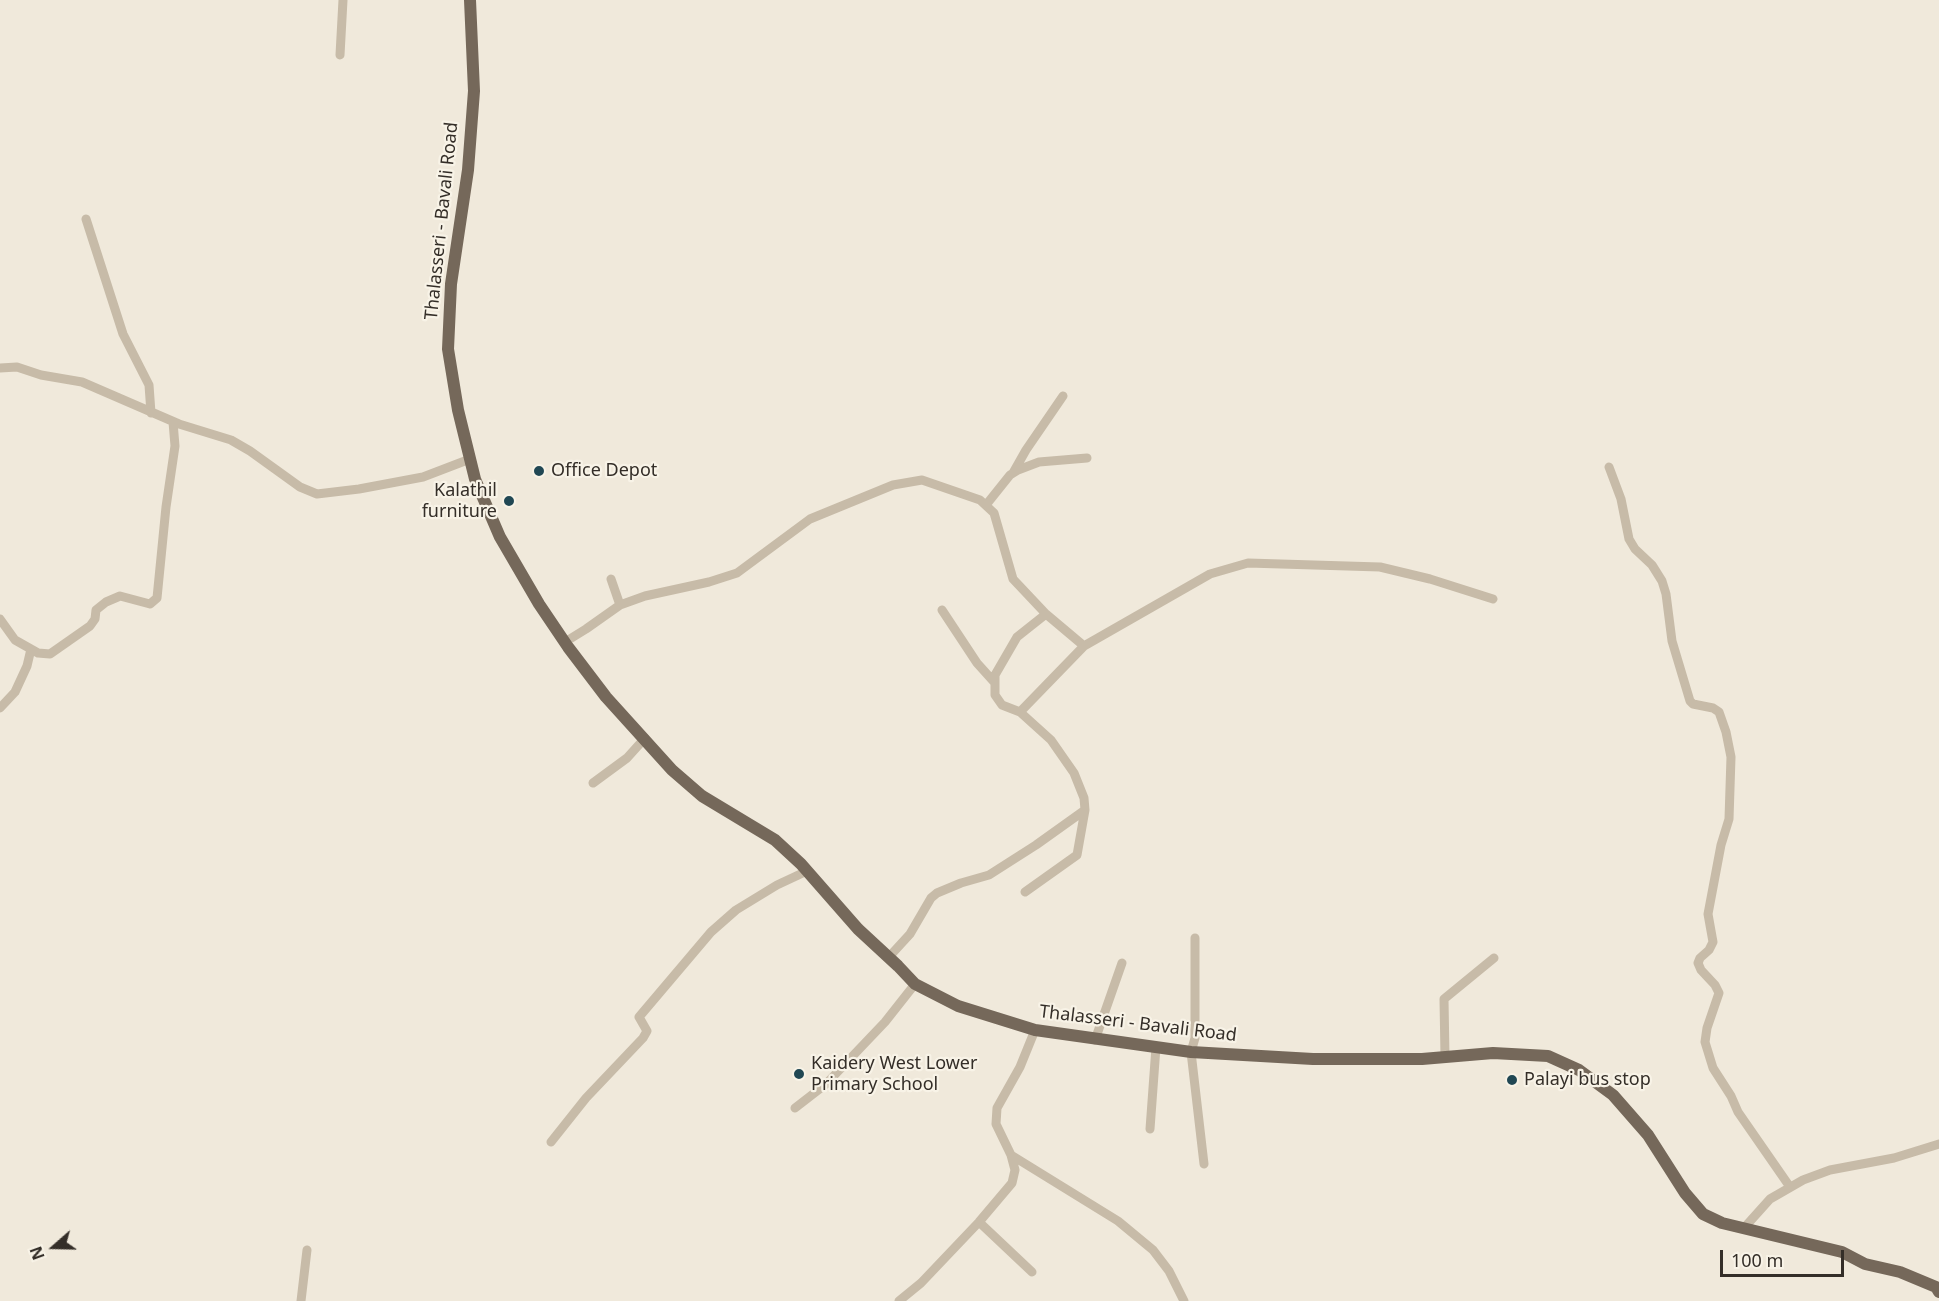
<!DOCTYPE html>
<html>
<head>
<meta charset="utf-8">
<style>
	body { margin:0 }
	#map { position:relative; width:1939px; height:1301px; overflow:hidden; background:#f0e9db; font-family:"Noto Sans",sans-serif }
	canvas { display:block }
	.north { position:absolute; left:24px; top:1217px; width:60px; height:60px; -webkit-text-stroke:4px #f8f3e7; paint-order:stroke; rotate:250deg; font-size:16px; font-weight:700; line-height:24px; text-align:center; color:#342e28 }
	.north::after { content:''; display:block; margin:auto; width:21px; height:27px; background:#342e28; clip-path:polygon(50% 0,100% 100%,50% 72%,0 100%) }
	.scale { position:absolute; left:1720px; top:1250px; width:124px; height:27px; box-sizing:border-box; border:3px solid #342e28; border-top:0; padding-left:8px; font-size:18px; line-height:21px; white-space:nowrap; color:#342e28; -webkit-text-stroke:4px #f8f3e7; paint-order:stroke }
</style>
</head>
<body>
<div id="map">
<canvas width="1939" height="1301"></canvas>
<div class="north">N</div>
<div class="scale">100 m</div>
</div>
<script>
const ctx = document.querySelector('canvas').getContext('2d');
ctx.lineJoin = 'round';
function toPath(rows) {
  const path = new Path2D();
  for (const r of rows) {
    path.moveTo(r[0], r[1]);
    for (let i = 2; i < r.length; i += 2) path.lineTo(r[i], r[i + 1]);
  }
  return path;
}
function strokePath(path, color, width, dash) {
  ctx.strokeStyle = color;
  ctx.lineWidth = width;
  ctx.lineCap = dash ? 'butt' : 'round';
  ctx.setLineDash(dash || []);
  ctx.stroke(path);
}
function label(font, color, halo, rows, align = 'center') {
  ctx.font = font + ' "Noto Sans",sans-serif';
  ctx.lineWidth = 4.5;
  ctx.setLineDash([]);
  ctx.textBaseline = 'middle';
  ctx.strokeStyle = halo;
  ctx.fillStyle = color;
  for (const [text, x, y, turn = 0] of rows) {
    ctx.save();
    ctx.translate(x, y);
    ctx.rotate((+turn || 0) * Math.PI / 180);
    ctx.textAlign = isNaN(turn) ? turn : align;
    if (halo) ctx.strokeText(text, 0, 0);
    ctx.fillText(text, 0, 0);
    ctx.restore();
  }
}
const minor = toPath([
	[340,55,343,0],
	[86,219,123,334,149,385,151,413],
	[0,368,17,367,41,375,82,382,179,424,231,440,250,451,300,487,317,494,359,489,423,477,470,459],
	[1609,467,1621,499,1629,539,1635,549,1652,565,1662,581,1666,594,1672,641,1690,701,1693,704,1713,708,1719,712,1726,732,1731,757,1729,819,1721,845,1708,914,1713,942,1709,950,1700,958,1698,963,1701,970,1715,985,1719,993,1707,1028,1705,1042,1713,1068,1731,1096,1738,1112,1790,1187],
	[1013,473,1026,450,1063,396],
	[986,505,1010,475,1018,470,1039,462,1087,458],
	[611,579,620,605],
	[942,610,977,663,995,683],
	[1046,614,1084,646],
	[0,619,15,640,38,653,50,654,90,626,95,619,96,610,106,602,120,596,150,604,157,598,166,507,175,446,173,422],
	[565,642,586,629,620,605,645,596,709,582,737,573,810,519,893,485,922,480,980,500,994,513,1013,579,1046,614,1017,637,995,675,995,695,1002,705,1020,712,1051,740,1074,773,1084,798,1085,810,1077,855,1025,892],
	[0,708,15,692,27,666,31,649],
	[1020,712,1084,646,1210,574,1248,563,1380,567,1430,579,1493,599],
	[593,783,627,758,645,738],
	[1195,938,1195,1038,1191,1052,1204,1164],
	[888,958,910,934,931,898,937,893,961,883,989,875,1036,845,1085,810],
	[1095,1040,1122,963],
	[1445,1057,1444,999,1494,958],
	[795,1108,826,1084,885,1022,915,984],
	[1150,1129,1156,1047],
	[551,1142,586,1098,643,1038,647,1031,639,1017,711,932,736,910,777,885,807,871],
	[1011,1155,1118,1221,1153,1250,1169,1271,1184,1301],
	[979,1222,1032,1272],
	[1744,1228,1770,1199,1803,1180,1830,1170,1894,1158,1939,1144],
	[301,1301,307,1250],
	[899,1301,921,1283,979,1222,1012,1183,1015,1170,1011,1155,996,1124,997,1108,1020,1067,1035,1030]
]);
const major = toPath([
	[470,0,474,91,468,170,451,284,448,349,458,410,475,479,500,537,539,604,568,647,606,697,672,770,702,796,775,840,801,864,858,929,898,966,915,984,958,1006,1035,1030,1191,1052,1313,1059,1422,1059,1493,1053,1548,1056,1579,1070,1613,1095,1648,1135,1685,1193,1703,1214,1722,1223,1842,1252,1865,1264,1900,1272,1936,1287,1939,1292]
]);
const markers = [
	[539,471,6,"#204753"],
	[509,501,6,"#204753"],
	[799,1074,6,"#204753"],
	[1512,1080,6,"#204753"]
];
const streetNames = [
	["Thalasseri - Bavali Road",442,221,-84],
	["Thalasseri - Bavali Road",1138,1024,7]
];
const poiNames = [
	["Office Depot",551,471],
	["Kalathil",497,491,"right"],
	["furniture",497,512,"right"],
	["Kaidery West Lower",811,1064],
	["Primary School",811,1085],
	["Palayi bus stop",1524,1080]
];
strokePath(minor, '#c7bba8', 9);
strokePath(major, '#75685a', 12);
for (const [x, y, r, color] of markers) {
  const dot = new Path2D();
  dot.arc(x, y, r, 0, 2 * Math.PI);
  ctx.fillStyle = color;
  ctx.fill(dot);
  strokePath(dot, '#f8f3e7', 2);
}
label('18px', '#342e28', '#f8f3e7', streetNames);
label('18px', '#342e28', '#f8f3e7', poiNames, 'left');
</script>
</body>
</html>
